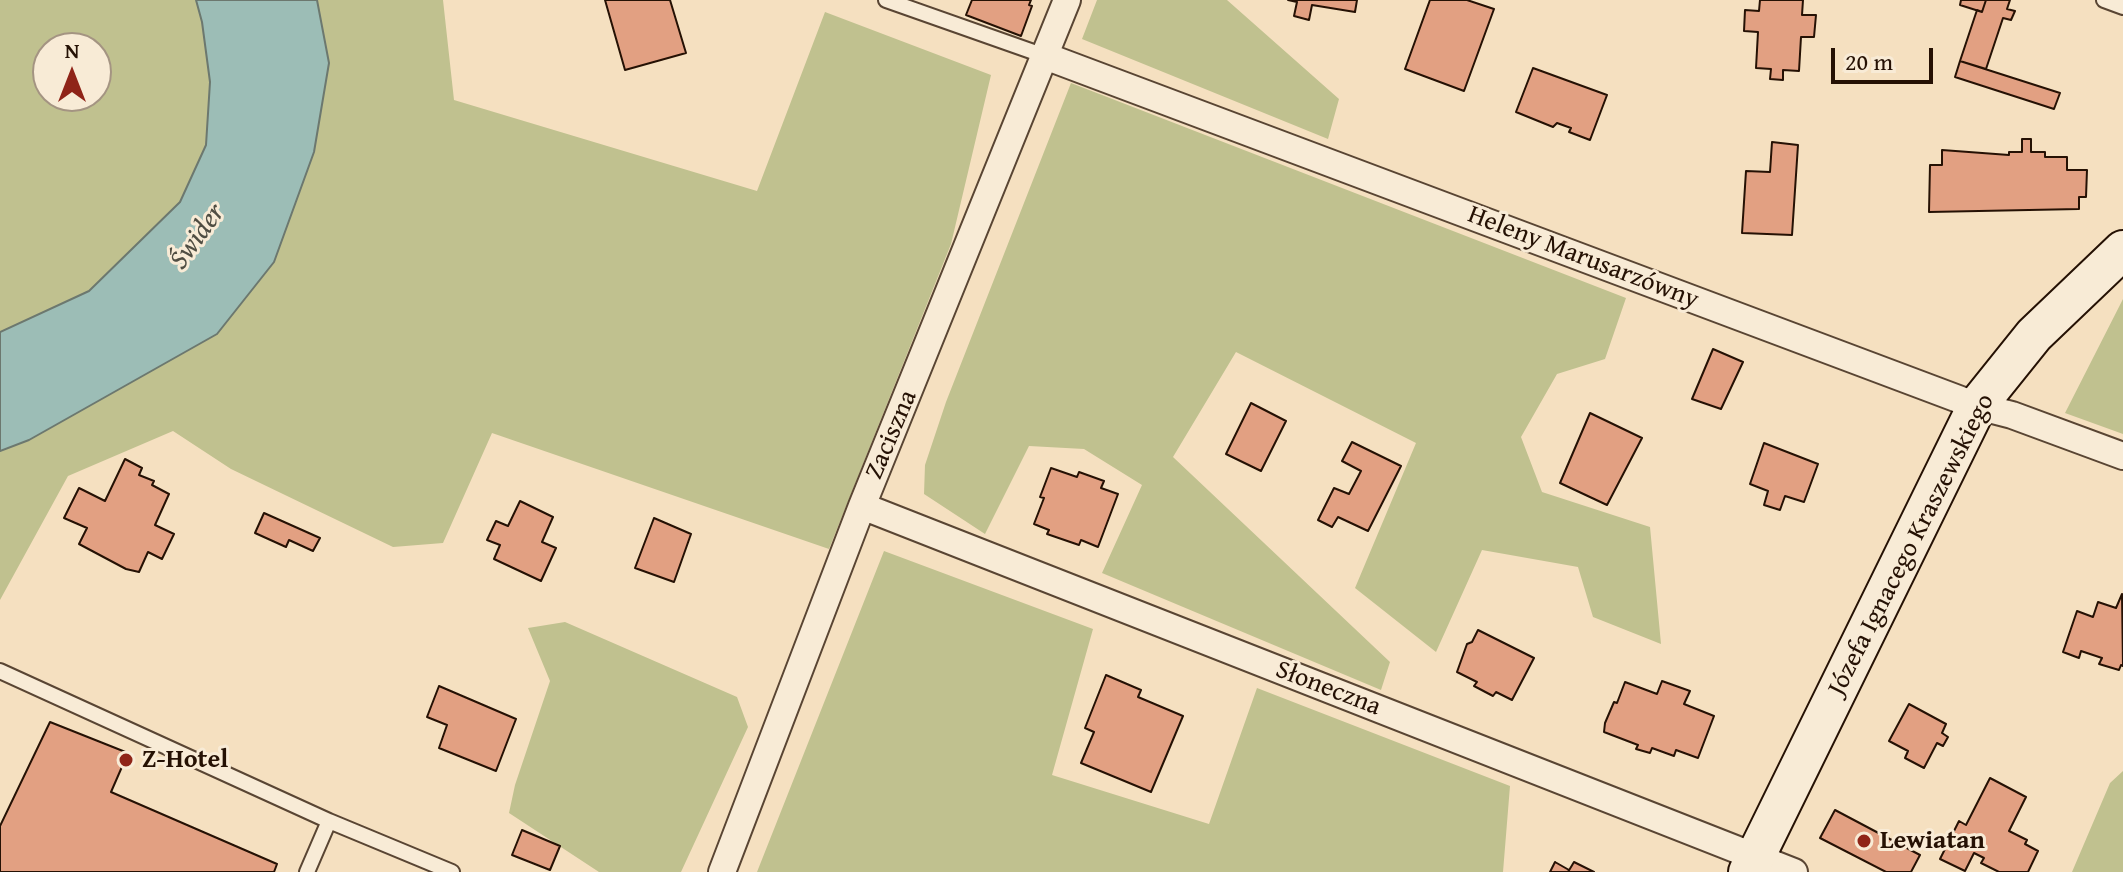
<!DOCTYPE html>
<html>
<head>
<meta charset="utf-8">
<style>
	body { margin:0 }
	#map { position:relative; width:2123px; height:872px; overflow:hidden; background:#f5e0c0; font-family:"Gentium Book Plus",serif }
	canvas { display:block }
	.north { position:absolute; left:32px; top:32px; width:80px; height:80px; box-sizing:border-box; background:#f8ebd6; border:2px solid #a49482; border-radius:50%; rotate:0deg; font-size:22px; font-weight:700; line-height:32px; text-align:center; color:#251104 }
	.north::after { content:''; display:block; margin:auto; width:28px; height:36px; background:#8f2418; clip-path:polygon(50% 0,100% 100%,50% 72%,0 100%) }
	.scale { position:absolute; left:1831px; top:48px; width:102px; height:36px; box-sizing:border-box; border:4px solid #251104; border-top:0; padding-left:10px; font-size:24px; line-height:28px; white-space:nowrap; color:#251104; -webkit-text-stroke:6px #f8ebd6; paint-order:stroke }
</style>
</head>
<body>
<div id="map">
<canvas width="2123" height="872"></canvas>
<div class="north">N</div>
<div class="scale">20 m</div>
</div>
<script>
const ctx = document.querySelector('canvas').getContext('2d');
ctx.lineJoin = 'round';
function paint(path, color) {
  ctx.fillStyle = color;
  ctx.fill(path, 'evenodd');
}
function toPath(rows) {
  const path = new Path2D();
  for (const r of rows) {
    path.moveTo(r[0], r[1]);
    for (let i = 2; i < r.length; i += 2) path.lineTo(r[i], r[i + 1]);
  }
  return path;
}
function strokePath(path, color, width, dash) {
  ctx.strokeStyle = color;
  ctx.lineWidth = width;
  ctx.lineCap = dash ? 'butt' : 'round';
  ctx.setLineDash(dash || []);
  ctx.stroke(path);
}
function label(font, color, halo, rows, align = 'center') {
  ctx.font = font + ' "Gentium Book Plus",serif';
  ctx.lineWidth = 6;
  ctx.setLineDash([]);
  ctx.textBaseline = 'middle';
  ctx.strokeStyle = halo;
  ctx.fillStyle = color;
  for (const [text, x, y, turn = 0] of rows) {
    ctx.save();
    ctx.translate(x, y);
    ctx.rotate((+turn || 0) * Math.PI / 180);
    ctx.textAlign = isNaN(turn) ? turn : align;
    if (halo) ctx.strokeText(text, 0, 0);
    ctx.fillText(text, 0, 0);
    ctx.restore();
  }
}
const green = toPath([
	[0,0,196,0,202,22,210,82,206,145,180,202,89,291,0,332],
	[48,48,96,48,96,96,48,96],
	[317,0,443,0,454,100,757,191,825,12,991,75,951,244,829,549,492,433,443,543,393,547,231,469,173,431,68,476,0,600,0,451,29,440,217,334,314,152,329,63],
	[1097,0,1227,0,1339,99,1328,139,1082,39],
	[1071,83,1626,298,1605,359,1557,374,1521,437,1542,492,1650,527,1661,644,1593,617,1578,567,1482,550,1436,652,1355,588,1416,443,1236,352,1173,457,1390,662,1381,690,1102,573,1142,485,1084,449,1029,446,985,534,924,494,925,465,946,402],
	[2123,299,2123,434,2065,413],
	[884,551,1093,629,1052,775,1209,824,1257,688,1510,786,1503,872,757,872],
	[565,622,737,697,748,727,681,872,599,872,509,813,515,785,550,681,528,628],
	[2123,771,2123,872,2072,872,2110,783]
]);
const water = toPath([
	[196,0,317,0,329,63,314,152,274,262,217,334,29,440,0,451,0,332,89,291,180,202,206,145,210,82,202,22,196,0]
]);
const building = toPath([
	[605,0,670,0,686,53,625,70,605,0],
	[972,0,1031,0,1029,5,1032,6,1021,36,966,15,972,0],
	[1288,0,1357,0,1355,12,1312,5,1309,20,1294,16,1297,2,1288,0],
	[1430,0,1467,0,1494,9,1464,91,1405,69,1430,0],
	[1760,0,1803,0,1802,15,1816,15,1814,37,1801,37,1799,71,1783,70,1783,80,1770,79,1771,69,1756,68,1758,32,1744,31,1745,10,1759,11,1760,0],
	[1961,0,1986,0,1982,12,1960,5,1961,0],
	[1986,0,2010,0,2007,9,2015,11,2011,20,2003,18,1986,69,1960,61,1977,10,1982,12,1986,0],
	[1960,61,2060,93,2054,109,1955,77,1960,61],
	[1533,68,1607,95,1590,140,1569,132,1571,128,1557,123,1553,127,1516,112,1533,68],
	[2022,139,2031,139,2031,152,2045,152,2045,157,2067,157,2067,170,2087,170,2086,197,2079,197,2079,209,1929,212,1930,165,1942,165,1942,150,2009,155,2009,152,2022,152,2022,139],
	[1772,142,1798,145,1792,235,1742,233,1746,171,1770,172,1772,142],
	[1713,349,1743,362,1721,409,1692,399,1713,349],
	[1251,403,1286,421,1261,471,1226,454,1251,403],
	[1590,413,1642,438,1607,505,1560,483,1590,413],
	[1352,442,1401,466,1368,531,1338,517,1332,527,1318,520,1334,488,1349,494,1361,471,1342,461,1352,442],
	[1764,443,1818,464,1804,502,1785,496,1780,510,1764,505,1768,491,1750,484,1764,443],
	[125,459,142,468,139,475,154,481,152,485,169,494,155,525,174,534,162,559,148,552,139,572,126,569,79,544,87,528,64,518,79,488,105,501,125,459],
	[1051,468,1077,477,1079,472,1104,481,1101,488,1118,494,1098,547,1081,540,1079,545,1047,534,1049,530,1034,524,1044,498,1040,497,1051,468],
	[520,501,553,517,542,542,556,548,541,581,494,559,500,545,487,540,496,521,508,526,520,501],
	[264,513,320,538,313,551,289,540,286,547,255,533,264,513],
	[654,518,691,534,674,582,635,568,654,518],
	[2122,594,2123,666,2121,665,2119,670,2099,664,2102,658,2081,651,2079,658,2063,652,2077,611,2093,617,2098,602,2116,608,2122,594],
	[1478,630,1534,658,1512,700,1496,692,1493,696,1474,686,1477,682,1457,672,1467,644,1472,642,1478,630],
	[1106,675,1141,690,1138,697,1183,716,1151,792,1081,763,1094,732,1085,728,1106,675],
	[1662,681,1690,691,1684,704,1714,716,1698,758,1676,750,1674,756,1652,748,1650,753,1636,749,1638,745,1604,732,1605,723,1614,702,1617,703,1625,682,1657,694,1662,681],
	[439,686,516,719,496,771,439,748,447,725,427,717,439,686],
	[1909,704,1946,724,1942,733,1948,737,1943,746,1937,743,1924,768,1905,758,1908,751,1889,741,1909,704],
	[50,722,128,753,111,792,277,864,274,872,0,872,0,826,50,722],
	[1990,778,2026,797,2009,831,2027,840,2025,844,2038,851,2028,872,1999,872,1981,863,1984,858,1974,853,1965,871,1940,859,1959,821,1966,825,1990,778],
	[1835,810,1920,855,1911,872,1886,872,1820,838,1835,810],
	[522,830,560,846,550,870,512,855,522,830],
	[1555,862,1569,870,1568,872,1550,872,1555,862],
	[1574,862,1594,872,1568,872,1574,862]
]);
const lane = toPath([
	[886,0,1045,56],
	[2104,0,2123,7],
	[0,671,329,821,452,872],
	[307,872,329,821]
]);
const street = toPath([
	[1045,56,1977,406,2012,415,2123,456],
	[862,506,1794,872],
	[722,872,862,506,1067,0]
]);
const secondary = toPath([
	[1748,872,1977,406,2034,335,2123,250]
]);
const markers = [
	[126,760,8,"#8f2418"],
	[1864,841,8,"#8f2418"]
];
const streetNames = [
	["Heleny Marusarzówny",1583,258,21],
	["Zaciszna",892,435,-67],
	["Józefa Ignacego Kraszewskiego",1912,545,-63],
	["Słoneczna",1328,689,21]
];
const poiNames = [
	["Z-Hotel",142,760],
	["Lewiatan",1880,841]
];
const waterNames = [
	["Świder",198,237,-54]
];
paint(green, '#c0c18f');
paint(water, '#9cbdb6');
strokePath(water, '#6c786f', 2);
paint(building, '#e2a082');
strokePath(building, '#251104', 2);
strokePath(lane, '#594533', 18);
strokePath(street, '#594533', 30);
strokePath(secondary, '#251104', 42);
strokePath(lane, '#f8ebd6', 14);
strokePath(street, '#f8ebd6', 26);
strokePath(secondary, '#f8ebd6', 38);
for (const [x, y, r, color] of markers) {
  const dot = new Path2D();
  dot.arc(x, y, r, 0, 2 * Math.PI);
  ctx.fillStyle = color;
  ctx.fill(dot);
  strokePath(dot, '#f8ebd6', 3);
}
label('26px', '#251104', '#f8ebd6', streetNames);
label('bold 26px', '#251104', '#f8ebd6', poiNames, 'left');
label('italic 28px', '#4f4d42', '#f8ebd6', waterNames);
</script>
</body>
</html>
